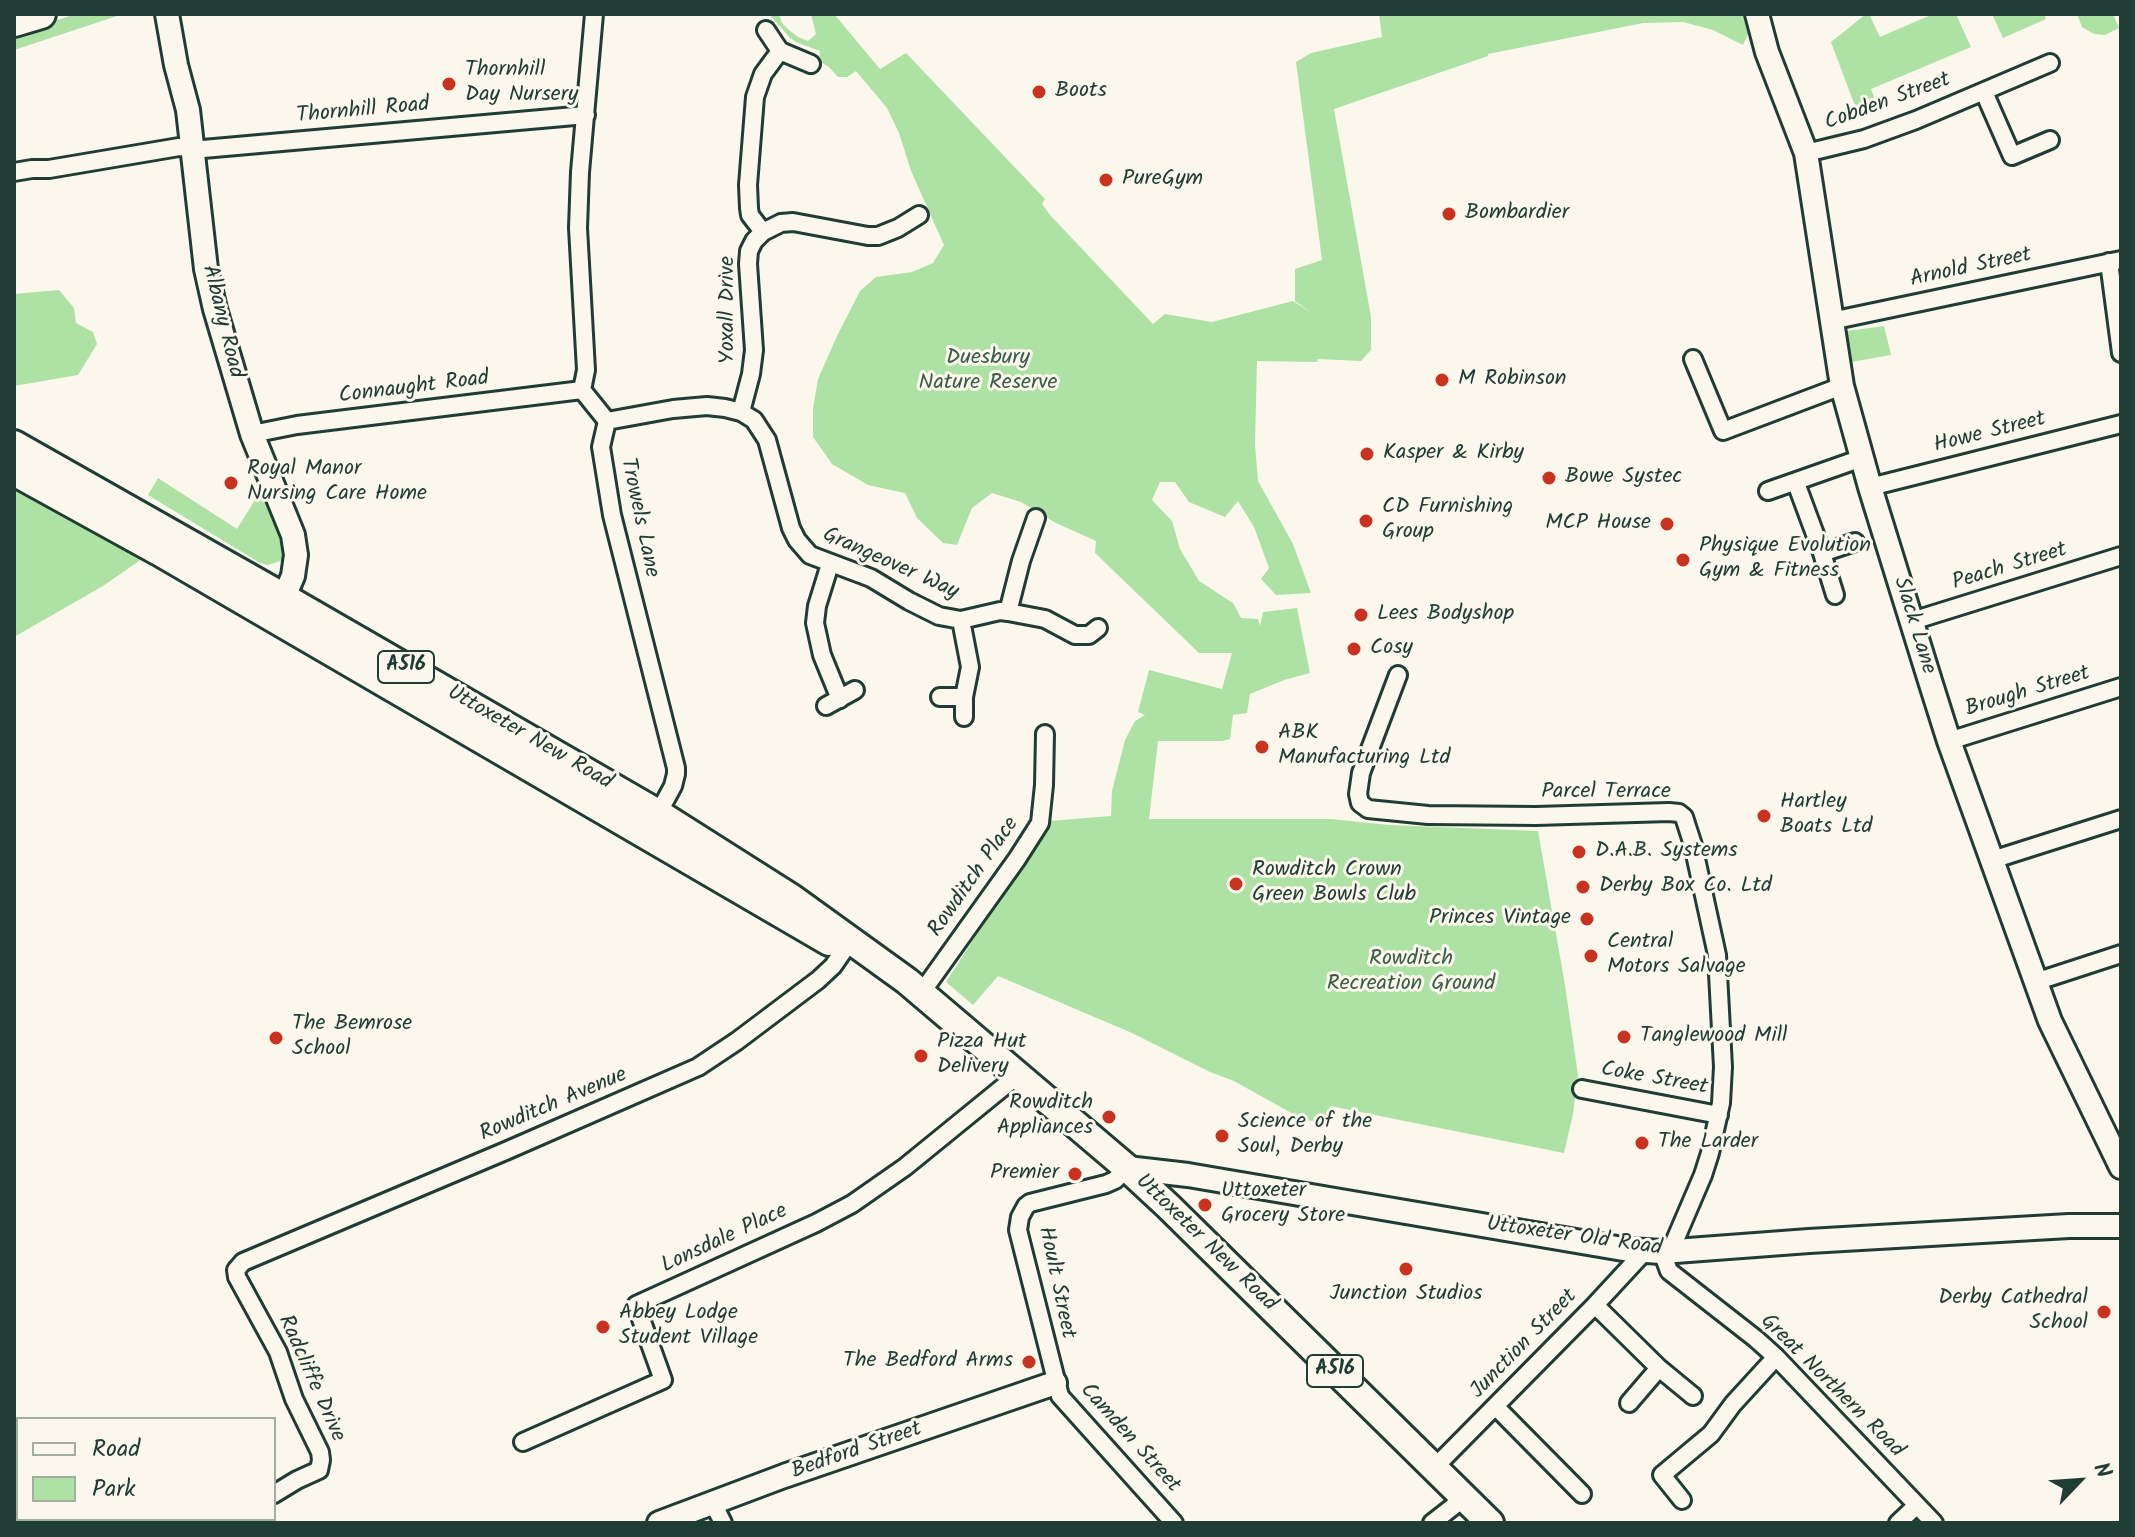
<!DOCTYPE html>
<html>
<head>
<meta charset="utf-8">
<style>
	body { margin:0 }
	#map { position:relative; width:2135px; height:1537px; overflow:hidden; background:#fbf7ec; font-family:Kalam,sans-serif }
	canvas { display:block }
	.frame { position:absolute; inset:0; border:16px solid #1f3d34; pointer-events:none }
	.legend { position:absolute; left:16px; top:1417px; width:260px; height:104px; box-sizing:border-box; background:#fbf7ec; border:2px solid #a3ada2; margin:0; padding:10px 14px; list-style:none; font-size:24px; color:#1f3d34 }
	.legend li { display:flex; align-items:center; gap:16px; height:40px }
	.legend b { width:40px; border:2px solid #a3ada2 }
	.north { position:absolute; left:2039px; top:1441px; width:80px; height:80px; -webkit-text-stroke:6px #fbf7ec; paint-order:stroke; rotate:65deg; font-size:22px; font-weight:700; line-height:32px; text-align:center; color:#1f3d34 }
	.north::after { content:''; display:block; margin:auto; width:28px; height:36px; background:#1f3d34; clip-path:polygon(50% 0,100% 100%,50% 72%,0 100%) }
</style>
</head>
<body>
<div id="map">
<canvas width="2135" height="1537"></canvas>
<div class="frame"></div>
<ul class="legend">
<li><b style="height:10px;background:#fbf7ec"></b>Road</li>
<li><b style="height:22px;background:#ade2a4"></b>Park</li>
</ul>
<div class="north">N</div>
</div>
<script>
const ctx = document.querySelector('canvas').getContext('2d');
ctx.lineJoin = 'round';
function paint(path, color) {
  ctx.fillStyle = color;
  ctx.fill(path, 'evenodd');
}
function toPath(rows) {
  const path = new Path2D();
  for (const r of rows) {
    path.moveTo(r[0], r[1]);
    for (let i = 2; i < r.length; i += 2) path.lineTo(r[i], r[i + 1]);
  }
  return path;
}
function strokePath(path, color, width, dash) {
  ctx.strokeStyle = color;
  ctx.lineWidth = width;
  ctx.lineCap = dash ? 'butt' : 'round';
  ctx.setLineDash(dash || []);
  ctx.stroke(path);
}
function label(font, color, halo, rows, align = 'center') {
  ctx.font = font + ' Kalam,sans-serif';
  ctx.lineWidth = 6;
  ctx.setLineDash([]);
  ctx.textBaseline = 'middle';
  ctx.strokeStyle = halo;
  ctx.fillStyle = color;
  for (const [text, x, y, turn = 0] of rows) {
    ctx.save();
    ctx.translate(x, y);
    ctx.rotate((+turn || 0) * Math.PI / 180);
    ctx.textAlign = isNaN(turn) ? turn : align;
    if (halo) ctx.strokeText(text, 0, 0);
    ctx.fillText(text, 0, 0);
    ctx.restore();
  }
}
const green = toPath([
	[76,14,120,15,14,50,14,34],
	[769,14,779,14,782,23,789,30,798,37,808,41,816,34,811,14,834,14,880,69,906,53,1045,199,1042,204,1050,215,1153,324,1165,314,1212,322,1293,301,1312,313,1295,301,1295,269,1322,260,1296,62,1311,53,1382,37,1379,14,1743,14,1748,34,1743,45,1713,30,1683,22,1643,23,1488,54,1488,56,1334,109,1371,317,1371,350,1361,361,1318,359,1317,362,1257,361,1255,444,1258,481,1293,544,1311,593,1276,595,1261,579,1269,568,1254,527,1238,501,1225,517,1189,502,1175,482,1160,482,1152,500,1172,521,1180,549,1199,581,1233,603,1241,618,1258,619,1260,626,1263,612,1297,608,1310,673,1284,680,1250,694,1247,713,1233,715,1230,739,1222,741,1158,741,1149,819,1331,819,1389,825,1538,831,1565,985,1578,1075,1573,1114,1564,1153,1330,1106,1329,1123,1304,1120,1234,1081,1210,1072,1132,1033,998,976,973,1005,946,982,1050,821,1111,816,1112,791,1125,740,1135,721,1145,715,1138,712,1149,670,1222,689,1232,653,1199,653,1095,553,1096,541,1056,523,1021,502,992,493,972,508,957,545,943,543,917,518,905,493,868,485,832,464,813,437,813,408,818,379,837,336,860,291,876,277,912,272,933,263,944,245,911,171,899,133,887,108,856,71,847,77,838,77,829,67,819,61,820,51,798,43,790,38],
	[1866,14,1869,14,1880,37,1933,14,1956,14,1971,47,1871,89,1877,105,1858,114,1831,42],
	[1992,14,2044,14,2046,19,2003,38],
	[2077,14,2113,14,2119,28,2105,35,2094,34,2082,27],
	[59,290,74,308,76,323,93,332,97,344,78,375,14,386,14,294],
	[1884,326,1891,355,1851,362,1847,331],
	[158,478,237,529,256,498,258,482,282,545,283,560,268,565,260,563,148,495],
	[14,481,145,557,103,586,14,637]
]);
const minor = toPath([
	[594,14,580,172,578,228,586,370,582,390,607,421,601,447,612,515,676,768,676,774,673,786,654,821],
	[766,30,780,51,811,64],
	[1984,92,2012,156,2050,140],
	[1806,153,1864,139,1916,120,2050,63],
	[14,172,32,169,49,169,179,147,203,149,586,115],
	[763,232,750,215,749,208,748,185,755,97,763,74,780,51],
	[2109,262,2121,353],
	[1831,321,2121,260],
	[1693,359,1723,431,1842,386],
	[741,412,751,374,754,350,748,264,749,251,754,241,763,232,781,223,793,222,868,236,878,236,898,228,919,215],
	[607,421,673,409,707,406,725,408,741,412,754,420,767,440,791,528,797,540,810,555,871,578,909,601,939,616,961,620,1000,611,1008,612,1045,619,1075,635,1089,635,1098,628],
	[252,434,297,425,582,390],
	[1796,483,1822,553,1855,542],
	[1870,487,2121,424],
	[1768,491,1862,458],
	[1822,553,1835,595],
	[830,564,817,606,815,623,822,655,840,699],
	[1008,612,1021,561,1036,518],
	[1912,621,2121,556],
	[1398,675,1361,773,1358,794,1360,803,1368,809,1428,815,1536,816,1669,812,1679,813,1684,817,1693,845,1717,955,1723,1067,1721,1103,1710,1153,1703,1175,1670,1252],
	[940,697,964,697,970,667,961,620],
	[964,697,964,717],
	[826,706,855,690],
	[1949,741,2121,687],
	[1992,860,2121,819],
	[2035,982,2121,954],
	[922,992,1017,859,1040,823,1044,785,1045,734],
	[1582,1089,1719,1115],
	[1127,1168,1115,1180,1106,1184,1030,1203,1026,1206,1020,1217,1018,1230,1060,1396,1174,1523],
	[1662,1252,1669,1271,1756,1339,1776,1357,1934,1523],
	[1595,1305,1659,1368,1629,1403],
	[1659,1368,1693,1396],
	[1496,1407,1582,1494],
	[523,1442,663,1380,636,1305,816,1223,852,1204,905,1167,1018,1075],
	[1434,1468,1595,1305,1645,1251],
	[274,1494,297,1480,319,1470,321,1460,320,1452,294,1399,278,1352,237,1277,236,1270,243,1262,508,1150,698,1067,737,1041,818,980,833,966,851,940],
	[1682,1500,1662,1475,1711,1434,1733,1404,1776,1357],
	[713,1503,723,1523],
	[226,1523,232,1519],
	[1432,1523,1464,1498],
	[1898,1523,1916,1506]
]);
const tertiary = toPath([
	[167,14,176,65,188,110,206,269,215,309,252,434,293,535,296,555,293,576,278,611],
	[1757,14,1767,52,1806,153,1842,386,1870,487,1931,684,1949,741,2050,1021,2121,1167],
	[1127,1168,1188,1175,1629,1250,1662,1252,1809,1241,2069,1226,2121,1226],
	[659,1523,784,1476,1055,1383]
]);
const primary = toPath([
	[14,444,284,597,658,813,792,898,907,981,1127,1168,1168,1206,1490,1523],
	[14,472,159,552,829,942]
]);
const trunk = toPath([
	[14,22,41,14]
]);
const markers = [
	[449,84,8,"#c8321e"],
	[1039,92,8,"#c8321e"],
	[1106,180,8,"#c8321e"],
	[1449,214,8,"#c8321e"],
	[1442,380,8,"#c8321e"],
	[1367,454,8,"#c8321e"],
	[1549,478,8,"#c8321e"],
	[231,483,8,"#c8321e"],
	[1366,521,8,"#c8321e"],
	[1667,524,8,"#c8321e"],
	[1683,560,8,"#c8321e"],
	[1361,615,8,"#c8321e"],
	[1354,649,8,"#c8321e"],
	[1262,747,8,"#c8321e"],
	[1764,816,8,"#c8321e"],
	[1579,852,8,"#c8321e"],
	[1236,884,8,"#c8321e"],
	[1583,887,8,"#c8321e"],
	[1587,919,8,"#c8321e"],
	[1591,956,8,"#c8321e"],
	[1624,1037,8,"#c8321e"],
	[276,1038,8,"#c8321e"],
	[921,1056,8,"#c8321e"],
	[1109,1117,8,"#c8321e"],
	[1222,1136,8,"#c8321e"],
	[1642,1143,8,"#c8321e"],
	[1075,1174,8,"#c8321e"],
	[1205,1205,8,"#c8321e"],
	[1406,1269,8,"#c8321e"],
	[2104,1312,8,"#c8321e"],
	[603,1327,8,"#c8321e"],
	[1029,1362,8,"#c8321e"]
];
const shields = [
	[406,667,56],
	[1335,1371,56]
];
const shieldNames = [
	["A516",406,667],
	["A516",1335,1371]
];
const poiNames = [
	["Thornhill",465,71],
	["Day Nursery",465,96],
	["Boots",1055,92],
	["PureGym",1122,180],
	["Bombardier",1465,214],
	["M Robinson",1458,380],
	["Kasper & Kirby",1383,454],
	["Royal Manor",247,470],
	["Nursing Care Home",247,495],
	["Bowe Systec",1565,478],
	["CD Furnishing",1382,508],
	["Group",1382,533],
	["MCP House",1651,524,"right"],
	["Physique Evolution",1699,547],
	["Gym & Fitness",1699,572],
	["Lees Bodyshop",1377,615],
	["Cosy",1370,649],
	["ABK",1278,734],
	["Manufacturing Ltd",1278,759],
	["Hartley",1780,803],
	["Boats Ltd",1780,828],
	["D.A.B. Systems",1595,852],
	["Rowditch Crown",1252,871],
	["Green Bowls Club",1252,896],
	["Derby Box Co. Ltd",1599,887],
	["Princes Vintage",1571,919,"right"],
	["Central",1607,943],
	["Motors Salvage",1607,968],
	["The Bemrose",292,1025],
	["School",292,1050],
	["Tanglewood Mill",1640,1037],
	["Pizza Hut",937,1043],
	["Delivery",937,1068],
	["Rowditch",1093,1104,"right"],
	["Appliances",1093,1129,"right"],
	["Science of the",1238,1123],
	["Soul, Derby",1238,1148],
	["The Larder",1658,1143],
	["Premier",1059,1174,"right"],
	["Uttoxeter",1221,1192],
	["Grocery Store",1221,1217],
	["Junction Studios",1406,1295,"center"],
	["Derby Cathedral",2088,1299,"right"],
	["School",2088,1324,"right"],
	["Abbey Lodge",619,1314],
	["Student Village",619,1339],
	["The Bedford Arms",1013,1362,"right"]
];
const streetNames = [
	["Cobden Street",1888,103,-20],
	["Thornhill Road",363,112,-5],
	["Arnold Street",1971,269,-12],
	["Yoxall Drive",729,310,-90],
	["Albany Road",221,322,76],
	["Connaught Road",414,389,-7],
	["Howe Street",1990,434,-14],
	["Trowels Lane",638,518,78],
	["Grangeover Way",890,565,24],
	["Peach Street",2010,568,-17],
	["Slack Lane",1913,626,73],
	["Brough Street",2028,693,-17],
	["Uttoxeter New Road",529,739,30],
	["Parcel Terrace",1606,793],
	["Rowditch Place",975,878,-55],
	["Coke Street",1654,1080,10],
	["Rowditch Avenue",554,1106,-23],
	["Uttoxeter Old Road",1574,1238,8],
	["Lonsdale Place",725,1240,-25],
	["Uttoxeter New Road",1205,1244,44],
	["Hoult Street",1055,1283,78],
	["Junction Street",1525,1345,-46],
	["Radcliffe Drive",310,1379,66],
	["Great Northern Road",1831,1387,45],
	["Camden Street",1129,1439,48],
	["Bedford Street",857,1452,-19]
];
const parkNames = [
	["Duesbury",988,359],
	["Nature Reserve",988,384],
	["Rowditch",1411,960],
	["Recreation Ground",1411,985]
];
paint(green, '#ade2a4');
strokePath(minor, '#1f3d34', 22);
strokePath(tertiary, '#1f3d34', 28);
strokePath(primary, '#1f3d34', 32);
strokePath(trunk, '#1f3d34', 34);
strokePath(minor, '#fbf7ec', 16);
strokePath(tertiary, '#fbf7ec', 22);
strokePath(primary, '#fbf7ec', 26);
strokePath(trunk, '#fbf7ec', 28);
for (const [x, y, r, color] of markers) {
  const dot = new Path2D();
  dot.arc(x, y, r, 0, 2 * Math.PI);
  ctx.fillStyle = color;
  ctx.fill(dot);
  strokePath(dot, '#fbf7ec', 3);
}
for (const [x, y, w] of shields) {
  const box = new Path2D();
  box.roundRect(x - w / 2, y - 16, w, 32, 6);
  ctx.fillStyle = '#fbf7ec';
  ctx.fill(box);
  strokePath(box, '#1f3d34', 2);
}
label('bold 20px', '#1f3d34', null, shieldNames);
label('22px', '#1f3d34', '#fbf7ec', poiNames, 'left');
label('22px', '#1f3d34', '#fbf7ec', streetNames);
label('22px', '#3b5e4a', '#fbf7ec', parkNames);
</script>
</body>
</html>
